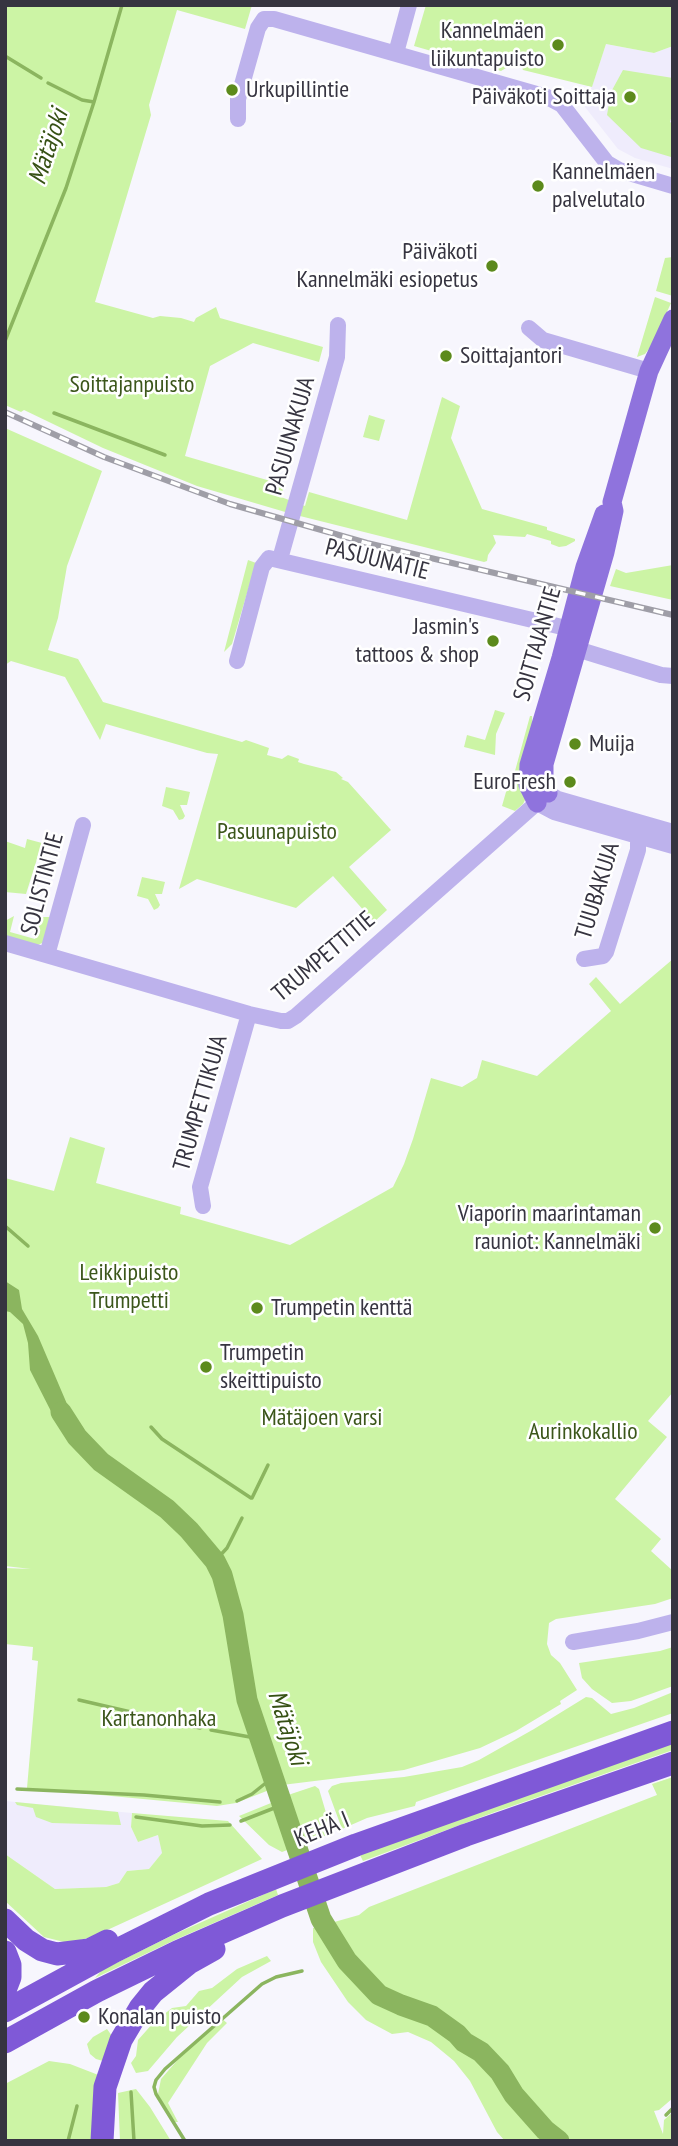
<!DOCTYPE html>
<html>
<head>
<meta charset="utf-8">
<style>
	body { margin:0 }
	#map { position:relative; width:678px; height:2146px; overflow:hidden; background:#f7f6fd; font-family:"PT Sans Narrow",sans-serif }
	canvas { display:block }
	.frame { position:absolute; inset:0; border:7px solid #363440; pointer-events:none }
</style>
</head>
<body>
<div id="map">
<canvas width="678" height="2146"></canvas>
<div class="frame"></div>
</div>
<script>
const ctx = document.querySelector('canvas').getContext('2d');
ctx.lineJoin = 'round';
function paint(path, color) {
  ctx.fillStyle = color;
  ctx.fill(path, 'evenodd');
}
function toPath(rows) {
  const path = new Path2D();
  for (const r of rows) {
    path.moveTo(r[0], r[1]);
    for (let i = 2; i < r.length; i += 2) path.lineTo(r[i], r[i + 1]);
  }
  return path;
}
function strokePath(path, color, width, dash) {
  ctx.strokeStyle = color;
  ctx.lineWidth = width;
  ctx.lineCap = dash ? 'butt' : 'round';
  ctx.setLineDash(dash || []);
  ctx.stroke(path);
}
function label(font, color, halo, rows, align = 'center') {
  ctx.font = font + ' "PT Sans Narrow",sans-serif';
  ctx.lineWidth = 5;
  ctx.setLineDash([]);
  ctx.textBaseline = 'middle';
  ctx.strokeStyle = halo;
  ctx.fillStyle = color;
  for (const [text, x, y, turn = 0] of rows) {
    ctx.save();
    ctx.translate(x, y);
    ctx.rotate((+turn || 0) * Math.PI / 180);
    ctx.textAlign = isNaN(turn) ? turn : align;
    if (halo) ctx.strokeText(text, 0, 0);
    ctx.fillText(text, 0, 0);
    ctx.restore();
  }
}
const built = toPath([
	[606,44,654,53,673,46,673,169,635,158,618,149,585,107],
	[5,1801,132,1813,131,1827,138,1842,158,1835,162,1853,149,1869,127,1871,119,1883,106,1887,55,1889,5,1854]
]);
const green = toPath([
	[5,5,252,5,245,29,177,10,149,105,151,115,95,302,153,318,160,316,181,318,194,322,196,318,216,307,220,318,323,347,319,362,253,343,210,366,185,456,284,485,281,497,305,506,309,492,407,520,442,397,460,406,451,438,482,509,547,527,547,530,575,539,575,541,566,546,559,547,551,544,551,541,527,534,525,537,493,535,496,543,488,555,487,561,484,562,292,514,197,486,103,448,24,410,21,412,5,405],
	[426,5,673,5,673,46,654,53,606,44,592,87,523,70,515,53,506,68,501,71,414,46],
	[623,70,673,78,673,112,670,122,673,124,671,157,641,148,607,115,611,92],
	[673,257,673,296,656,291,665,258],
	[655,297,671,303,652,345,645,354,637,357],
	[369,415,385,420,379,441,363,437],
	[5,428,102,471,67,566,58,618,48,650,78,659,103,702,242,742,246,740,269,748,267,755,282,759,288,755,299,759,298,762,304,764,336,772,343,778,341,779,348,782,391,830,349,867,387,910,374,922,333,876,296,908,197,879,179,889,218,754,207,753,106,724,100,740,65,677,11,661,5,665],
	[248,560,256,563,232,644,224,652],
	[673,565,673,600,610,586,616,569,626,573],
	[495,710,505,713,496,734,495,755,464,747,467,735,485,740],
	[530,716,532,716,533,734,526,798,523,804,515,811,502,806,512,771,515,771],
	[166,787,190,792,187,805,180,805,185,816,183,819,179,820,173,810,162,806],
	[27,839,42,843,26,894,5,892,5,841,25,848],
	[142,877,165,882,162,894,155,894,160,905,158,908,154,910,148,899,137,896],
	[14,916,10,932,35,939,41,917,50,917,44,942,38,945,5,937,5,921],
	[673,959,673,1392,648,1421,667,1437,615,1499,661,1539,651,1551,673,1571,673,1598,655,1604,556,1619,549,1623,547,1644,551,1655,560,1663,577,1690,560,1701,561,1704,516,1731,480,1748,404,1770,282,1785,236,1803,217,1806,27,1788,38,1661,32,1660,33,1647,5,1644,5,1568,31,1569,5,1566,5,1178,54,1191,70,1137,105,1148,96,1183,181,1207,180,1214,290,1245,393,1187,404,1164,413,1139,431,1078,462,1087,477,1078,482,1060,537,1076,611,1011,589,984,596,977,620,1004],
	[673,1647,673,1686,631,1701,612,1703,592,1689,582,1678,579,1663,660,1651],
	[673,1692,673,1713,416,1802,415,1806,367,1818,342,1829,328,1791,332,1786,341,1783,404,1777,462,1767,479,1760,534,1729,586,1697,592,1698,611,1714,634,1708],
	[673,1743,673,1750,495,1812,363,1861,360,1855],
	[673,1777,673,2098,659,2110,654,2111,663,2134,664,2120,673,2112,673,2141,505,2141,497,2132,470,2081,454,2061,431,2042,408,2032,392,2034,366,2020,348,2002,321,1962,313,1942,313,1928,359,1915,369,1907,657,1795,652,1784],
	[315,1786,319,1789,332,1833,301,1845,282,1797],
	[15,1802,118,1812,121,1825,52,1823,36,1817,33,1808,17,1805],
	[271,1803,290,1849,282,1852,269,1845,239,1816],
	[132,1813,228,1821,262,1859,92,1937,68,1943,44,1937,5,1901,5,1854,55,1889,106,1887,119,1883,127,1871,149,1869,162,1853,158,1835,138,1842,131,1827],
	[276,1889,278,1895,177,1939,95,1978,102,1970,175,1934],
	[267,1956,271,1961,242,1977,177,2037,148,2071,136,2073,131,2063,136,2056,138,2040,154,2022,172,2008,186,2006,199,1991,212,1988,237,1969],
	[221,2018,227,2023,207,2043,168,2103,178,2122,173,2122,158,2094,161,2079,181,2056],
	[107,2029,112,2036,103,2061,96,2059,90,2054,87,2044,93,2037],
	[49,2061,70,2064,101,2076,96,2141,5,2141,5,2084],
	[136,2089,150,2107,171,2141,120,2141,118,2093]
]);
const water = toPath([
	[5,1281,19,1290,22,1309,38,1336,70,1411,84,1429,71,1442,60,1429,30,1370,28,1343,23,1324,10,1312,5,1311]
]);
const stream = toPath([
	[5,56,41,78],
	[48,83,82,100,94,102],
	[5,341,66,188,94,102,122,5],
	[54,413,165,455],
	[5,1226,28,1246],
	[151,1427,162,1439,251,1498],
	[252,1498,268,1465],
	[215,1561,227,1548,242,1518],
	[79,1700,200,1728],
	[211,1730,261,1739],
	[17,1789,144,1795,220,1802],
	[237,1801,252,1794,272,1778],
	[136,1817,202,1826,230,1825],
	[241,1821,282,1805],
	[131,2092,134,2141],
	[666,2115,673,2108],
	[68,2141,77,2106],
	[185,2141,156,2094,154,2087,156,2080,165,2069,262,1984,276,1977,302,1971]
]);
const river = toPath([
	[61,1412,77,1437,101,1462,167,1509,189,1530,215,1561,222,1575,233,1615,247,1700,321,1919,347,1961,379,1995,401,2005,432,2016,457,2034,464,2042,481,2052,500,2072,514,2095,545,2130,559,2141]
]);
const minor = toPath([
	[396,53,409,5],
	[238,119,238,99,258,28,264,19,274,19,547,97,562,105,607,163,619,170,673,186],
	[529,328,543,340,649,371],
	[280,559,337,357,338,325],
	[567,646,661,675,673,676],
	[237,661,262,567,269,558,579,631],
	[537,803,554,812,673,846],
	[5,943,249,1014,281,1021,288,1021,296,1016,548,793,558,799,673,832],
	[47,955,83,825],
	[584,959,603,956,606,952,638,850,638,836,641,823],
	[203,1206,200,1187,249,1014],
	[573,1642,638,1631,673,1622]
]);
const major = toPath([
	[548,793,544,784,544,764,605,552,614,511,612,502,649,371,673,319],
	[537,803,528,785,529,765,561,658,585,567,604,514]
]);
const highway = toPath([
	[5,1920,26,1940,42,1950,57,1954,89,1950,107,1941],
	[5,1952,10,1965,10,1977,5,1990],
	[5,2011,115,1951,209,1904,356,1845,673,1732],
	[5,2042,97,1991,177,1952,282,1906,466,1835,673,1763],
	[102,2141,105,2087,121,2040,140,2008,153,1992,189,1963,214,1949]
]);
const rail = toPath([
	[5,412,104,457,230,504,367,543,673,615]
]);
const markers = [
	[558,45,7,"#5c8a1c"],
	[232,90,7,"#5c8a1c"],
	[630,97,7,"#5c8a1c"],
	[538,186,7,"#5c8a1c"],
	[492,266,7,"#5c8a1c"],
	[446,356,7,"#5c8a1c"],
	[493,641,7,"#5c8a1c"],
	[575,744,7,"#5c8a1c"],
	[570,782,7,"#5c8a1c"],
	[655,1228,7,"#5c8a1c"],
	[257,1308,7,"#5c8a1c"],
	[206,1367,7,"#5c8a1c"],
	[84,2017,7,"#5c8a1c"]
];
const poiNames = [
	["Kannelmäen",544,31,"right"],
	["liikuntapuisto",544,59,"right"],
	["Urkupillintie",246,90],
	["Päiväkoti Soittaja",616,97,"right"],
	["Kannelmäen",552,172],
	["palvelutalo",552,200],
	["Päiväkoti",478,252,"right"],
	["Kannelmäki esiopetus",478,280,"right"],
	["Soittajantori",460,356],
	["Jasmin's",479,627,"right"],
	["tattoos & shop",479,655,"right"],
	["Muija",589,744],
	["EuroFresh",556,782,"right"],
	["Viaporin maarintaman",641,1214,"right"],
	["rauniot: Kannelmäki",641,1242,"right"],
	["Trumpetin kenttä",271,1308],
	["Trumpetin",220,1353],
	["skeittipuisto",220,1381],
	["Konalan puisto",98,2017]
];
const parkNames = [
	["Soittajanpuisto",132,385],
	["Pasuunapuisto",277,832],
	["Leikkipuisto",129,1273],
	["Trumpetti",129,1301],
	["Mätäjoen varsi",322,1418],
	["Aurinkokallio",583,1432],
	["Kartanonhaka",159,1719]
];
const streetNames = [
	["PASUUNAKUJA",291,436,-74],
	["PASUUNATIE",377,560,14],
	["SOITTAJANTIE",538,644,-74],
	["SOLISTINTIE",43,884,-75],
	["TUUBAKUJA",598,891,-73],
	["TRUMPETTITIE",324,957,-40],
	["TRUMPETTIKUJA",201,1103,-74],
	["KEHÄ I",322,1830,-22]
];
const waterNames = [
	["Mätäjoki",49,147,-72],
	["Mätäjoki",287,1728,72]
];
paint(built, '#efecfc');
paint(green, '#ccf4a5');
paint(water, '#8bb55f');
strokePath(stream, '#8bb55f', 3.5);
strokePath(river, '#8bb55f', 21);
strokePath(minor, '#bdb2ec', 16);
strokePath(major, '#8f73dd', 19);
strokePath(highway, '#7f59d7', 23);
strokePath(rail, '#9f9ea7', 6);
strokePath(rail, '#fff', 3.5, [10]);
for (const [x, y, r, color] of markers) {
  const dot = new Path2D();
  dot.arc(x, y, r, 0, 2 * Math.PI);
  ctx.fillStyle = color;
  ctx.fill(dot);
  strokePath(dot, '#fff', 2.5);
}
label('24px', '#363440', '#fff', poiNames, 'left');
label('24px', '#3b561a', '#fff', parkNames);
label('24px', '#363440', '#fff', streetNames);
label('italic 26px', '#365114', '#fff', waterNames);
</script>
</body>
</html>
